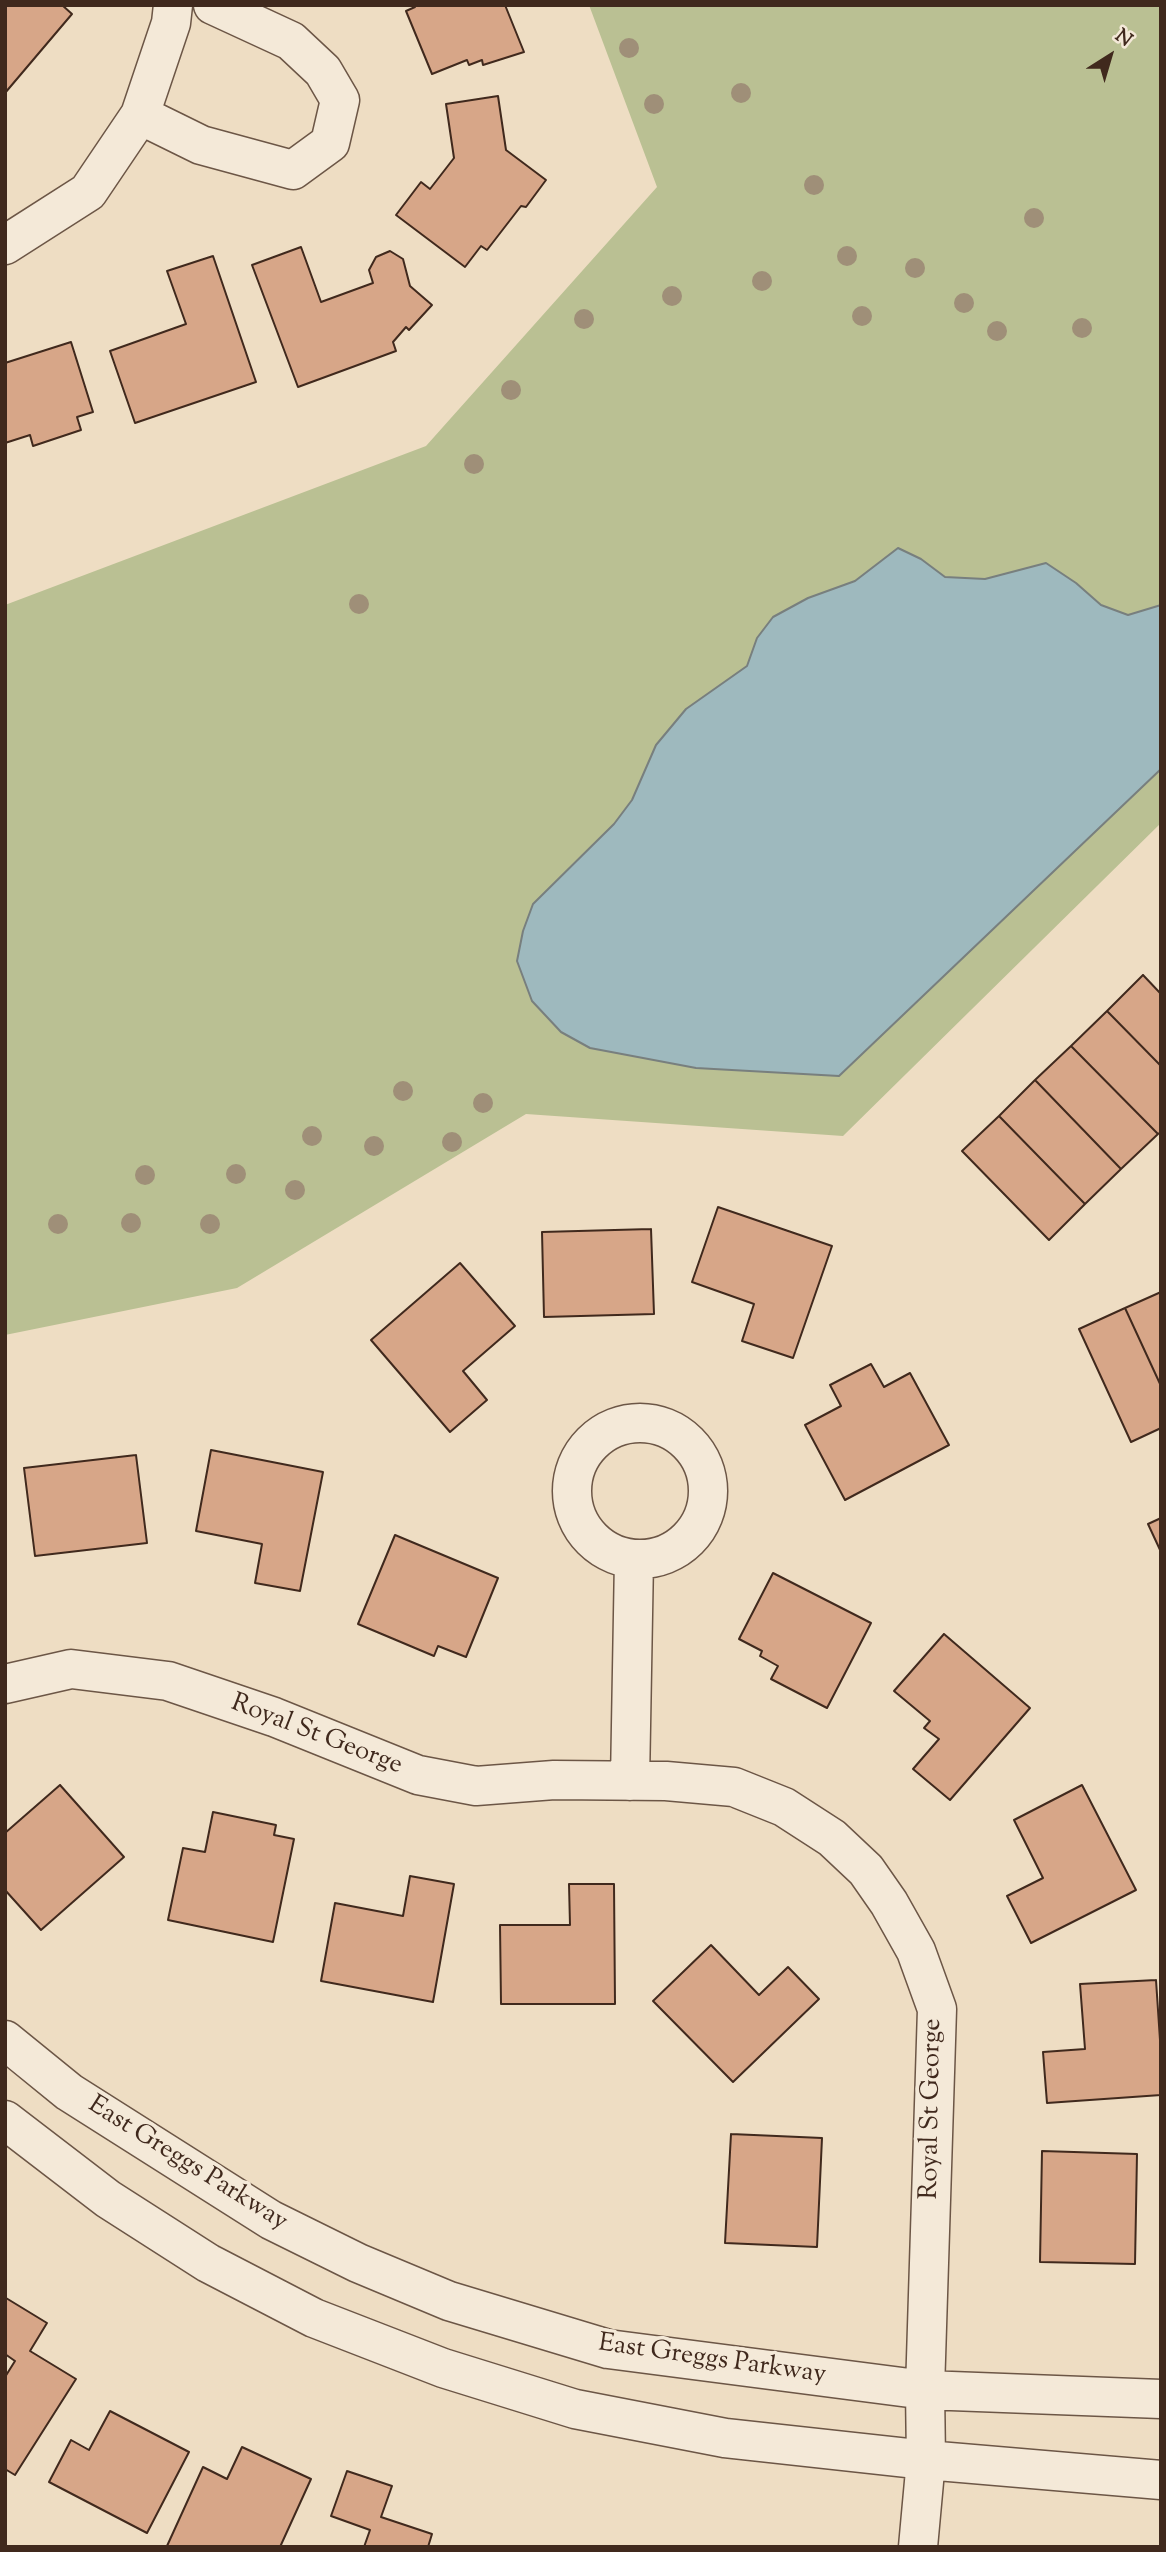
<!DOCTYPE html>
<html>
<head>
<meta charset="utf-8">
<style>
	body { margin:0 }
	#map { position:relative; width:1166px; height:2552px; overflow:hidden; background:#eeddc3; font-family:"Sorts Mill Goudy",serif }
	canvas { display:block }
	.frame { position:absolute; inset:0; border:7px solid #40291d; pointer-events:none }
	.north { position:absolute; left:1075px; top:21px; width:70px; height:70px; -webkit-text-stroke:5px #f4e9d8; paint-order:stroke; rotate:37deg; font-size:19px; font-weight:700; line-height:28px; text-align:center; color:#40291d }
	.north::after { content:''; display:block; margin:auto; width:24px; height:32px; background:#40291d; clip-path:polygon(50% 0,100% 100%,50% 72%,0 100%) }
</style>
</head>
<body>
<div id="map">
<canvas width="1166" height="2552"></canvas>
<div class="frame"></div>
<div class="north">N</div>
</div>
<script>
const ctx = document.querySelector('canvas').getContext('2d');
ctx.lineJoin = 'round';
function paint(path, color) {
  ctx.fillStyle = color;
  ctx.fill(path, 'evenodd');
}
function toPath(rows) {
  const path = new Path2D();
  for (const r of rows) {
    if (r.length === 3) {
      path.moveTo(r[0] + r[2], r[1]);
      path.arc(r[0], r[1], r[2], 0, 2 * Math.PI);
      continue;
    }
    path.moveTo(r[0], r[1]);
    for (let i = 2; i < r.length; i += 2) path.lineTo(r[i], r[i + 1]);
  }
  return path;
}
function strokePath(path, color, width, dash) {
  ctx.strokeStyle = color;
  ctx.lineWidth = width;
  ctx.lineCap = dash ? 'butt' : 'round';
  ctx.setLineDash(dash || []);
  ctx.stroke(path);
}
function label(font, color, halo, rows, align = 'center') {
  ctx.font = font + ' "Sorts Mill Goudy",serif';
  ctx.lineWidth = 7;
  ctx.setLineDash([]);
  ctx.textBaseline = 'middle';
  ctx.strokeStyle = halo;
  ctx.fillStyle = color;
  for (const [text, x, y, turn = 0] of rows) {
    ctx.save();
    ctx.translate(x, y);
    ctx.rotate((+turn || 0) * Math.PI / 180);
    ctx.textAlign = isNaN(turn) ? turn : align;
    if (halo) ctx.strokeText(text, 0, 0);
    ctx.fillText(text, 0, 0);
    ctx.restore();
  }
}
const green = toPath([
	[589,5,1161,5,1161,823,843,1136,526,1114,237,1288,5,1335,5,605,426,446,657,187]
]);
const water = toPath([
	[898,548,921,559,945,577,985,579,1046,563,1076,583,1101,605,1128,615,1161,605,1161,769,839,1076,696,1068,590,1048,561,1032,532,1001,517,961,523,931,533,904,614,824,632,800,656,745,686,709,747,666,757,638,773,617,808,598,855,581,898,548]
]);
const building = toPath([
	[5,5,62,5,72,14,5,93,5,5],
	[414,5,505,5,524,52,483,65,482,60,469,65,467,60,432,74,406,11,415,7,414,5],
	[498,96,506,150,546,180,526,207,521,206,487,250,481,246,465,267,396,215,421,182,430,189,454,158,446,104,498,96],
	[301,247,321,302,373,283,369,270,376,257,390,251,403,259,410,286,432,305,409,330,406,327,393,342,396,351,298,387,252,265,301,247],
	[213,256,256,382,135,423,110,351,186,324,167,271,213,256],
	[71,342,93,412,77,417,81,430,33,446,30,435,5,443,5,363,71,342],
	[1143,975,1161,994,1161,1066,1107,1011,1143,975],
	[1107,1011,1161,1066,1161,1132,1158,1134,1071,1046,1107,1011],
	[1071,1046,1158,1134,1121,1169,1035,1080,1071,1046],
	[1035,1080,1121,1169,1085,1204,999,1116,1035,1080],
	[999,1116,1085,1204,1049,1240,962,1151,999,1116],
	[718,1207,832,1246,793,1358,742,1341,754,1304,692,1282,718,1207],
	[651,1229,654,1314,544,1317,542,1232,651,1229],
	[460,1263,515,1326,463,1371,487,1400,450,1432,371,1340,460,1263],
	[1161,1292,1161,1386,1125,1308,1161,1292],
	[1125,1308,1161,1386,1161,1428,1131,1442,1079,1329,1125,1308],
	[871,1364,884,1387,910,1373,949,1445,845,1500,805,1425,841,1406,830,1385,871,1364],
	[211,1450,323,1472,300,1591,255,1583,262,1544,196,1531,211,1450],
	[136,1455,147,1543,35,1556,24,1468,136,1455],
	[1161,1518,1161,1552,1148,1524,1161,1518],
	[395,1535,498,1578,466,1657,438,1646,434,1656,358,1624,395,1535],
	[773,1573,871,1623,827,1708,771,1679,778,1666,760,1656,762,1651,739,1639,773,1573],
	[944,1634,1030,1708,950,1800,913,1769,939,1739,924,1728,930,1721,894,1691,944,1634],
	[60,1785,124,1857,41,1930,5,1890,5,1833,60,1785],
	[1082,1785,1136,1890,1031,1943,1007,1896,1043,1878,1014,1820,1082,1785],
	[213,1812,276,1825,274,1835,294,1839,273,1942,168,1920,183,1848,205,1852,213,1812],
	[410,1876,454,1884,433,2002,321,1981,335,1903,403,1916,410,1876],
	[569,1884,614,1884,615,2004,501,2004,500,1925,570,1925,569,1884],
	[711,1945,759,1995,788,1967,819,1999,733,2082,653,2001,711,1945],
	[1156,1980,1161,2055,1161,2095,1047,2103,1043,2052,1085,2049,1080,1984,1156,1980],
	[731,2134,822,2138,817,2247,725,2243,731,2134],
	[1042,2151,1137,2154,1135,2264,1040,2262,1042,2151],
	[6,2298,47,2323,30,2351,76,2379,15,2475,5,2469,5,2377,15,2361,5,2354,6,2298],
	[110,2411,189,2452,147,2533,49,2482,71,2440,89,2450,110,2411],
	[242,2447,311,2479,280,2547,167,2546,203,2467,227,2479,242,2447],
	[347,2471,392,2486,381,2517,432,2534,428,2547,364,2547,370,2530,331,2516,347,2471]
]);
const minor = toPath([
	[140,115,201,145,293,170,330,143,340,100,323,71,291,41,213,5],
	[5,245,88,192,140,115,171,23,173,5],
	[640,1491,68],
	[5,1684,71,1669,168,1681,274,1717,418,1775,476,1786,554,1780,666,1781,734,1787,784,1807,832,1838,866,1870,889,1903,916,1951,937,2009,925,2390,926,2460,918,2547],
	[630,1781,634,1559],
	[5,2040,69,2092,271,2220,358,2263,449,2301,608,2349,925,2390,1161,2399],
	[5,2120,108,2199,208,2263,314,2318,443,2368,575,2409,725,2438,926,2460,1161,2480]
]);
const trees = [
	[629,48],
	[741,93],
	[654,104],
	[814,185],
	[1034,218],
	[847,256],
	[915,268],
	[762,281],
	[672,296],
	[964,303],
	[862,316],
	[584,319],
	[1082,328],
	[997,331],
	[511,390],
	[474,464],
	[359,604],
	[403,1091],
	[483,1103],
	[312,1136],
	[452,1142],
	[374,1146],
	[236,1174],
	[145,1175],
	[295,1190],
	[131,1223],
	[58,1224],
	[210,1224]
];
const streetNames = [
	["Royal St George",316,1736,21],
	["Royal St George",933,2109,-89],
	["East Greggs Parkway",187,2165,32],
	["East Greggs Parkway",712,2361,8]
];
paint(green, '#bac093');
paint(water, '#9eb9be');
strokePath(water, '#787f7e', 2);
paint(building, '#d7a688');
strokePath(building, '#40291d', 2);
strokePath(minor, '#6c5646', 41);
strokePath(minor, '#f4e9d8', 38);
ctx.fillStyle = '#9f8f78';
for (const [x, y] of trees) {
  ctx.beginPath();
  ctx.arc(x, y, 10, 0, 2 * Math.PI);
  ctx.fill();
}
label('26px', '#40291d', '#f4e9d8', streetNames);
</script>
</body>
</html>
